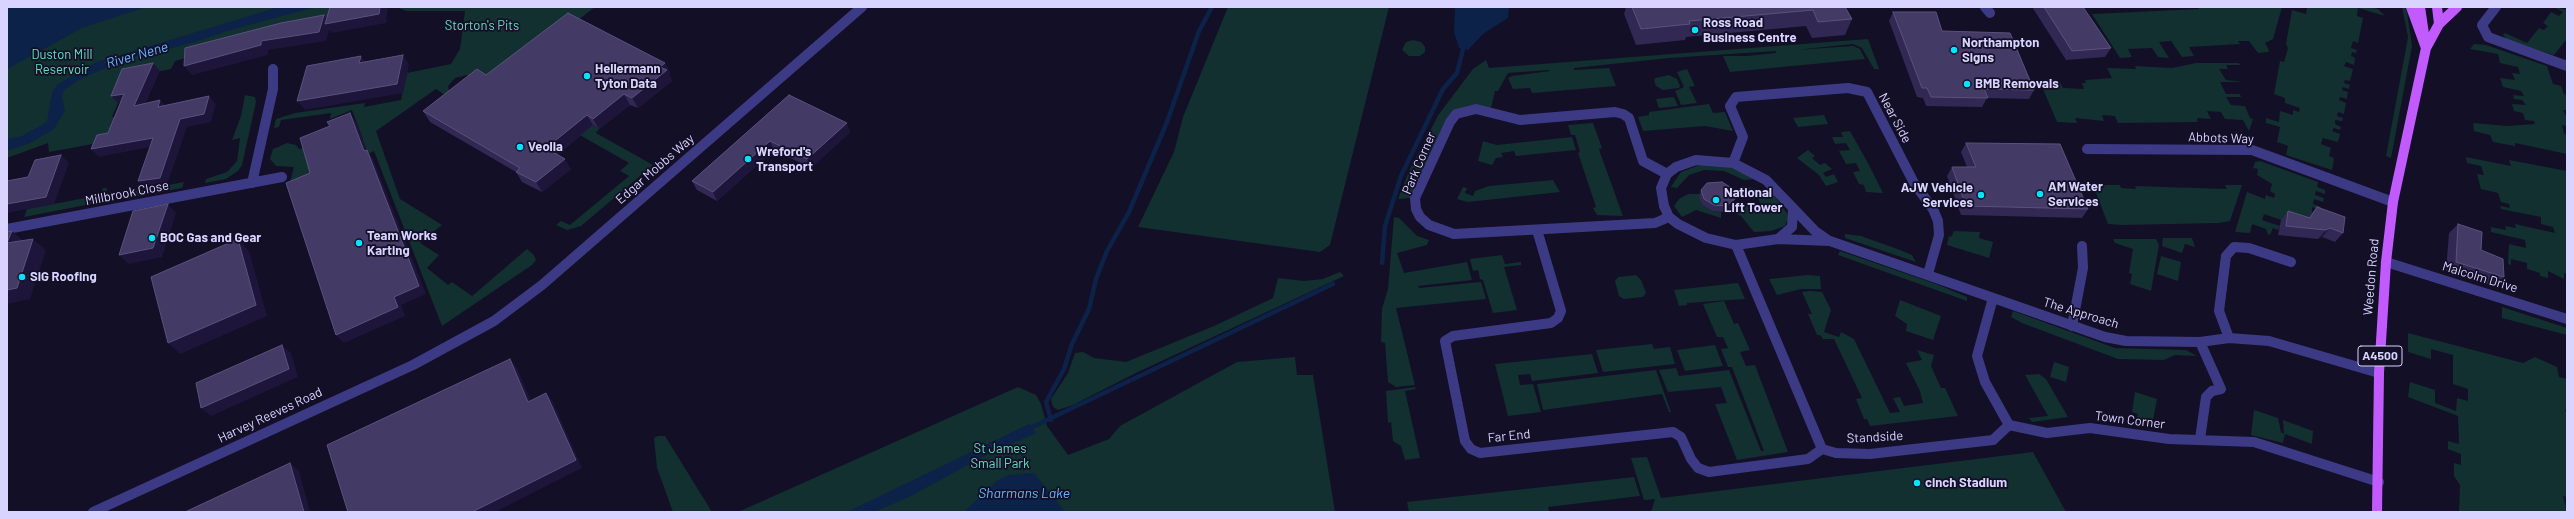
<!DOCTYPE html>
<html>
<head>
<meta charset="utf-8">
<style>
	body { margin:0 }
	#map { position:relative; width:2574px; height:519px; overflow:hidden; background:#130f26; font-family:Barlow,sans-serif }
	canvas { display:block }
	.frame { position:absolute; inset:0; border:8px solid #d9d4ff; pointer-events:none }
</style>
</head>
<body>
<div id="map">
<canvas width="2574" height="519"></canvas>
<div class="frame"></div>
</div>
<script>
const ctx = document.querySelector('canvas').getContext('2d');
ctx.lineJoin = 'round';
function paint(path, color) {
  ctx.fillStyle = color;
  ctx.fill(path, 'evenodd');
}
function toPath(rows) {
  const path = new Path2D();
  for (const r of rows) {
    path.moveTo(r[0], r[1]);
    for (let i = 2; i < r.length; i += 2) path.lineTo(r[i], r[i + 1]);
  }
  return path;
}
function strokePath(path, color, width, dash) {
  ctx.strokeStyle = color;
  ctx.lineWidth = width;
  ctx.lineCap = dash ? 'butt' : 'round';
  ctx.setLineDash(dash || []);
  ctx.stroke(path);
}
function label(font, color, halo, rows, align = 'center') {
  ctx.font = font + ' Barlow,sans-serif';
  ctx.lineWidth = 3.5;
  ctx.setLineDash([]);
  ctx.textBaseline = 'middle';
  ctx.strokeStyle = halo;
  ctx.fillStyle = color;
  for (const [text, x, y, turn = 0] of rows) {
    ctx.save();
    ctx.translate(x, y);
    ctx.rotate((+turn || 0) * Math.PI / 180);
    ctx.textAlign = isNaN(turn) ? turn : align;
    if (halo) ctx.strokeText(text, 0, 0);
    ctx.fillText(text, 0, 0);
    ctx.restore();
  }
}
const green = toPath([
	[7,7,374,7,335,23,265,36,175,61,171,69,129,77,112,117,125,117,104,142,49,152,48,143,7,158],
	[396,7,595,7,506,75,599,129,596,133,653,165,581,226,567,230,556,225,561,221,570,225,629,176,620,171,629,163,483,80,467,75,455,78,448,86,451,99,436,89,376,131,400,199,442,225,420,243,439,255,427,268,448,285,452,282,472,296,527,249,534,255,536,260,532,265,442,326,374,151,291,191,289,186,294,167,276,166,270,159,273,149,287,143,296,145,299,149,363,139,352,110,330,119,331,113,281,120,279,127,274,128,276,119,295,113,365,103,364,107,401,100,407,73,451,64,460,49,465,11,406,11],
	[1228,7,1389,7,1330,245,1320,252,1138,227,1174,152,1183,117],
	[2198,7,2282,7,2273,39,2265,43,2269,50,2268,52,2258,53,2249,41,2238,41,2240,44,2189,47,2194,56,2182,57,2171,41,2159,42,2169,58,2158,57,2152,48,2128,49,2132,57,2120,58,2092,14,2199,9],
	[2307,7,2369,7,2378,9,2385,16,2358,8,2357,16,2363,18,2358,43,2353,41,2351,48,2357,50,2356,53,2352,52,2351,56,2355,58,2354,65,2346,62,2344,66,2353,69,2350,81,2345,80,2344,83,2350,85,2349,89,2343,87,2342,90,2348,92,2347,99,2340,97,2339,100,2346,103,2344,114,2338,112,2337,116,2343,118,2342,121,2335,120,2335,124,2341,127,2340,130,2334,128,2332,131,2340,134,2338,142,2323,138,2321,144,2331,148,2329,156,2334,158,2332,170,2286,155,2288,146,2277,142,2280,127,2266,123,2266,118,2279,122,2280,111,2293,115,2293,110,2299,112,2300,108,2285,103,2285,98,2274,94,2280,61,2284,62,2288,48,2286,44,2292,10,2306,14],
	[2402,7,2405,7,2407,12,2412,46,2391,158,2386,156,2408,37],
	[2554,7,2567,10,2567,39,2554,55,2509,41,2503,35,2505,33,2527,43,2539,28,2544,30,2548,26,2543,23,2551,12,2559,16,2563,12],
	[1868,39,1879,69,1874,69,1862,48,1853,44,1795,50,1853,46,1860,49,1865,59,1730,72,1723,56,1747,56,1776,53,1776,51,1669,58,1574,68,1574,70,1609,68,1616,86,1532,93,1530,88,1513,89,1508,78,1512,76,1550,71,1549,70,1508,73,1498,91,1495,91,1491,108,1471,105,1452,111,1446,119,1410,198,1398,199,1409,171,1439,114,1473,69,1486,60,1489,68],
	[1413,40,1421,42,1425,47,1425,52,1420,56,1409,56,1402,50,1406,42],
	[2474,44,2486,45,2547,66,2553,84,2561,86,2564,94,2567,95,2567,110,2563,110,2567,118,2567,126,2562,125,2564,133,2567,136,2567,154,2515,143,2515,146,2493,142,2490,135,2474,131,2473,123,2507,126,2535,124,2534,121,2525,120,2523,113,2514,111,2512,104,2526,105,2522,100,2514,99,2513,95,2524,96,2521,91,2503,87,2500,78,2515,80,2512,73,2520,74,2518,67,2500,63,2498,54,2470,49],
	[2196,63,2239,63,2240,65,2226,65,2228,69,2219,69,2226,80,2243,82,2220,82,2226,94,2240,94,2241,97,2226,97,2231,105,2245,106,2250,118,2253,119,2249,131,2243,120,2225,119,2221,112,2207,111,2211,119,2197,118,2198,122,2118,123,2115,116,2102,115,2104,121,2075,118,2077,123,2057,122,2040,82,2060,82,2063,88,2084,89,2082,83,2086,83,2085,80,2112,78,2107,68,2136,69,2135,66,2172,68],
	[1687,69,1695,86,1689,87,1697,103,1681,105,1675,91,1684,87,1677,72],
	[1669,75,1677,79,1680,86,1679,88,1663,90,1656,86,1654,80,1655,78],
	[245,95,255,97,256,102,242,165,238,171,226,179,205,183,206,179,227,172,237,161,240,138,232,140,241,116],
	[1674,97,1678,106,1659,108,1656,99],
	[1709,104,1713,113,1725,112,1733,131,1705,126,1643,131,1638,117,1649,115,1649,112],
	[1824,115,1828,124,1798,127,1793,118],
	[1593,123,1602,148,1599,149,1602,158,1623,216,1597,215,1593,208,1596,207,1578,153,1580,152,1575,135,1571,135,1568,125],
	[1850,131,1869,165,1883,193,1866,192,1864,185,1859,184,1853,172,1860,171,1856,163,1846,164,1839,151,1850,150,1846,143,1835,144,1832,137,1843,137,1841,132],
	[1572,137,1576,150,1516,156,1514,151,1501,153,1503,157,1496,158,1492,165,1478,161,1483,141,1497,145],
	[1808,150,1815,156,1812,158,1820,165,1825,163,1832,169,1823,173,1826,177,1834,174,1838,182,1826,186,1819,175,1797,158],
	[2466,157,2511,166,2509,160,2567,171,2567,274,2564,273,2564,279,2548,271,2548,278,2540,276,2540,273,2527,269,2527,263,2511,259,2511,265,2508,264,2509,244,2526,248,2525,240,2491,232,2491,227,2506,230,2505,226,2516,228,2515,224,2555,233,2553,227,2541,224,2541,217,2501,209,2500,206,2510,208,2509,204,2501,202,2498,193,2481,189,2477,174,2484,175,2481,166,2467,163],
	[2260,161,2318,182,2317,187,2325,190,2325,194,2316,191,2315,195,2324,198,2323,202,2314,199,2313,204,2321,207,2320,210,2312,207,2312,212,2319,215,2302,227,2264,214,2262,220,2280,226,2278,230,2273,228,2270,235,2268,234,2266,229,2252,224,2250,233,2235,232,2247,192,2265,199,2266,195,2274,198,2275,194,2270,191,2272,184,2257,175,2258,169,2253,168,2255,162],
	[1702,164,1729,167,1756,179,1744,180,1724,171,1704,170,1689,175,1677,188,1671,187,1681,172],
	[1553,180,1560,192,1468,202,1457,199,1463,187,1467,188,1465,193,1473,196,1475,191,1489,186],
	[184,182,182,188,122,199,125,193],
	[2093,185,2120,185,2121,188,2136,189,2135,186,2227,189,2225,185,2242,185,2230,221,2219,223,2122,225,2108,224],
	[1741,186,1771,191,1787,213,1788,218,1785,226,1771,231,1754,232,1741,216,1728,210,1733,203,1762,208,1757,196,1745,195],
	[103,188,107,188,105,199,101,202,24,217,27,209,101,195],
	[1688,194,1700,194,1702,205,1712,211,1721,212,1721,218,1696,210,1682,217,1674,206,1679,199],
	[1394,217,1399,218,1417,236,1429,240,1427,245,1397,253,1404,273,1467,262,1472,280,1418,286,1419,288,1481,282,1486,299,1396,308,1415,385,1396,387,1388,382,1385,343,1381,342,1382,309,1388,289],
	[1954,231,1980,232,1979,238,1993,242,1989,258,1947,245,1949,236,1951,237],
	[1845,234,1861,236,1900,250,1912,255,1916,262,1845,238],
	[2163,238,2192,238,2195,247,2185,244,2182,253,2162,246],
	[2113,239,2156,239,2159,245,2151,291,2130,284,2132,274,2129,273,2133,249,2115,243],
	[1840,251,1939,285,1967,297,1967,301,1838,255],
	[1502,255,1505,264,1521,262,1521,265,1504,267,1517,310,1493,313,1483,280,1480,279,1478,270,1473,271,1470,259],
	[2161,256,2181,262,2178,281,2157,274],
	[1340,272,1344,276,1138,372,1073,405,1058,410,1053,407,1051,399,1068,373,1075,353,1083,352,1094,358,1126,362,1214,326,1273,298,1278,278,1304,281,1323,279],
	[1636,275,1641,280,1646,293,1643,297,1624,299,1619,296,1615,281,1618,277],
	[1808,275,1820,276,1821,289,1801,289,1777,295,1769,279],
	[1738,283,1745,299,1687,303,1687,305,1679,306,1674,290],
	[1810,291,1822,292,1831,310,1824,332,1839,337,1841,332,1854,339,1890,413,1900,412,1893,398,1900,397,1904,406,1923,403,1920,391,1906,363,1922,360,1917,350,1934,355,1931,366,1941,388,1945,388,1958,416,1870,426,1867,419,1864,419,1856,399,1862,398,1834,339,1823,339,1820,335,1817,335,1808,314,1812,314,1802,292],
	[1900,300,1941,316,1933,340,1906,331,1907,324,1895,316],
	[1724,301,1734,324,1738,323,1750,350,1740,352,1746,366,1755,365,1788,452,1737,460,1715,404,1727,403,1721,387,1668,392,1659,370,1676,368,1679,376,1729,370,1761,451,1764,451,1732,367,1728,367,1721,349,1728,348,1723,337,1717,337,1703,304],
	[2502,307,2567,328,2567,335,2502,318],
	[2013,311,2115,348,2186,350,2197,356,2175,355,2164,360,2118,359,2022,323,2011,317],
	[2408,333,2523,363,2535,357,2557,367,2559,377,2567,379,2567,406,2565,411,2567,414,2567,497,2563,496,2567,512,2459,512,2460,485,2454,476,2454,463,2461,465,2461,454,2448,449,2448,441,2459,444,2458,416,2408,397,2410,382,2435,390,2435,403,2456,411,2457,398,2468,401,2468,389,2453,384,2453,355,2431,349,2431,359,2408,352],
	[1652,344,1654,349,1670,347,1675,364,1603,372,1596,350],
	[1715,345,1723,366,1685,371,1677,350],
	[1592,354,1598,373,1532,381,1530,374,1518,375,1520,385,1533,384,1541,412,1508,416,1495,364],
	[1295,357,1297,375,1313,375,1335,512,738,512,1018,387,1036,395,1041,404,1047,426,1068,455,1109,439,1120,426,1237,362],
	[2054,362,2069,367,2066,382,2050,377],
	[1656,370,1671,412,1669,412,1662,394,1543,410,1537,384],
	[2039,374,2046,379,2068,417,2032,422,2029,418,2048,416,2025,375],
	[1415,387,1416,389,1405,391,1420,458,1405,460,1401,446,1393,441,1391,422,1388,423,1386,391],
	[2135,392,2157,399,2152,425,2136,419,2138,414,2132,412],
	[2254,410,2278,418,2281,432,2284,434,2283,420,2313,431,2312,444,2285,434,2283,443,2251,435],
	[658,436,665,436,712,512,673,512,657,468,654,438],
	[2033,452,2066,512,1651,512,1655,499,1644,500,1631,458,1647,457,1661,498],
	[1634,477,1640,496,1548,507,1549,511,1538,512,1409,512,1407,502]
]);
const water = toPath([
	[7,7,146,7,82,28,7,69],
	[279,7,315,7,227,31,192,43,126,59,80,79,64,90,62,96,65,111,54,129,30,143,7,151,7,139,22,136,47,122,52,92,58,84,97,62],
	[1455,7,1509,7,1508,18,1483,34,1468,50,1459,48,1454,32],
	[1029,424,1036,433,988,454,909,497,874,512,847,512],
	[1034,473,1065,512,964,512,998,480,1008,475]
]);
const stream = toPath([
	[1382,263,1385,226,1401,176,1443,89,1457,73,1463,49],
	[1051,420,1046,402,1064,369,1072,344,1089,309,1096,279,1107,251,1129,212,1167,122,1199,31,1212,7],
	[1026,430,1333,284]
]);
const minor = toPath([
	[1985,7,1990,13],
	[2496,7,2482,25,2488,37,2567,66],
	[2087,149,2252,150,2393,202],
	[1696,160,1733,163,1766,180,1793,208,1792,227,1778,239,1736,245,1706,238,1678,224,1669,217,1664,206,1661,188,1667,174,1676,167,1696,160],
	[1733,163,1743,137,1730,106,1736,97,1848,88,1867,92,1914,183,1933,209,1938,221,1939,235,1928,274],
	[1667,174,1643,161,1629,118,1623,114,1615,112,1520,120,1476,109,1456,114,1450,122,1415,198,1416,209,1420,217,1429,225,1454,234,1655,223,1669,217],
	[252,183,273,89,273,69],
	[1793,208,1815,231,1828,240],
	[7,229,282,177],
	[1537,230,1561,311,1558,318,1551,323,1453,336,1445,341,1465,441,1471,449,1480,453,1673,432,1681,437,1691,459,1698,468,1709,472,1808,459,1822,449],
	[1778,239,1830,241,2105,337,2126,341,2200,342,2229,338,2269,341,2379,373],
	[1736,245,1822,449,1836,453,1870,454,1993,440,2009,425,1985,382,1977,356,1993,298],
	[2386,262,2567,319],
	[2072,326,2083,268,2082,246],
	[2229,338,2219,311,2226,256,2234,247,2249,248,2291,262],
	[2200,342,2221,389,2212,391,2206,397,2200,439],
	[2009,425,2047,433,2090,428,2169,439,2254,442,2379,482],
	[93,512,413,365,494,321,542,285,862,7]
]);
const major = toPath([
	[2411,7,2426,48],
	[2420,7,2424,34],
	[2439,24,2457,7],
	[2377,512,2379,373,2386,262,2393,202,2426,48,2439,24,2437,7]
]);
const wall = toPath([
	[1626,7,1845,7,1852,19,1845,35,1812,38,1806,26,1686,37,1685,40,1636,45,1624,14],
	[2032,7,2083,7,2111,48,2105,57,2066,60],
	[1893,12,1942,31,2034,90,2029,99,1987,98,1982,107,1926,106,1923,98,1917,97,1889,21],
	[665,63,670,73,669,74,672,81,638,108,630,105,599,129,593,125,557,155,571,169,542,192,522,182,516,172,430,122,423,111,486,75],
	[789,95,850,132,811,168,774,150,717,201,697,190,692,181],
	[1966,143,2088,209,2082,218,1961,215,1947,176,1952,167,1967,167,1961,152],
	[1701,190,1732,206,1723,212,1712,211,1702,205,1699,197],
	[2317,207,2343,233,2335,242,2322,237,2318,239,2278,235,2281,220,2288,211,2308,218],
	[2458,224,2504,277,2494,286,2446,271,2449,233]
]);
const shadedWall = toPath([
	[380,7,388,7,386,23,332,33,329,30,326,41,268,50,268,55,192,75,184,66,261,41,324,15,330,23],
	[403,55,409,65,403,93,305,110,297,101],
	[361,56,367,65,359,63],
	[153,63,160,71,141,114,134,106],
	[665,63,670,73,669,74,672,81,638,108,632,98,660,67],
	[124,94,131,101,118,103,111,96],
	[624,94,630,105,599,129,593,119],
	[209,96,216,104,211,122,187,127,167,185,145,189,138,181,180,119],
	[160,100,167,108,158,107],
	[350,113,356,122,367,150,373,159,426,294,401,305,405,316,344,343,336,335,394,297,364,151],
	[587,115,593,125,552,159,546,148],
	[847,123,850,132,811,168,807,159],
	[153,138,160,145,99,157,91,149],
	[770,141,774,150,717,201,713,192],
	[61,155,69,163,54,204,7,213,7,204],
	[565,159,571,169,542,192,536,182],
	[1735,199,1732,206,1723,212,1726,206],
	[168,204,176,213,162,257,129,264,119,255],
	[2330,228,2322,237,2318,239,2326,230],
	[12,231,25,242,7,243],
	[33,239,46,250,30,299,7,304,7,290],
	[238,239,249,251,267,316,180,354,168,343],
	[282,345,291,353,298,377,211,416,201,408],
	[510,359,517,368,535,410,528,402],
	[546,393,553,402,582,468,495,512,472,512],
	[290,463,299,471,310,512,304,512]
]);
const building = toPath([
	[330,7,380,7,379,14,325,24,330,7],
	[1632,7,1845,7,1852,19,1818,22,1813,10,1689,21,1690,24,1641,29,1632,7],
	[2044,7,2083,7,2111,48,2072,51,2044,7],
	[1893,12,1936,12,1942,31,2010,33,2034,90,1984,89,1988,98,1931,97,1927,88,1922,88,1893,12],
	[568,13,665,63,660,67,667,70,632,98,624,94,593,119,587,115,546,148,565,159,536,182,516,172,520,168,423,111,477,69,486,75,568,13],
	[324,15,319,32,261,41,261,45,184,66,185,48,281,23,324,15],
	[403,55,397,84,297,101,307,66,361,56,359,63,403,55],
	[153,63,134,106,160,100,158,107,209,96,204,114,180,119,160,178,138,181,153,138,91,149,97,135,108,133,124,94,111,96,122,69,153,63],
	[789,95,847,123,807,159,770,141,713,192,692,181,789,95],
	[350,113,364,151,367,150,419,286,394,297,398,307,336,335,286,183,310,173,300,138,330,126,327,122,350,113],
	[1966,143,2060,144,2088,209,1966,206,1952,167,1976,167,1966,143],
	[61,155,46,197,7,204,7,181,28,177,35,160,61,155],
	[1722,182,1733,189,1735,199,1726,206,1714,205,1704,199,1701,190,1707,183,1722,182],
	[168,204,153,248,119,255,133,211,168,204],
	[2317,207,2345,217,2343,233,2330,228,2326,230,2286,226,2288,211,2310,218,2317,207],
	[2458,224,2482,232,2481,250,2503,259,2504,277,2456,262,2458,224],
	[12,231,7,243,33,239,17,288,7,290,7,232,12,231],
	[238,239,256,305,168,343,151,277,238,239],
	[282,345,289,369,201,408,196,383,282,345],
	[510,359,528,402,546,393,576,460,472,512,348,512,327,445,510,359],
	[290,463,304,512,185,512,290,463]
]);
const markers = [
	[1695,30,4,"#00e5ff"],
	[1954,50,4,"#00e5ff"],
	[587,76,4,"#00e5ff"],
	[1967,84,4,"#00e5ff"],
	[520,147,4,"#00e5ff"],
	[748,159,4,"#00e5ff"],
	[2040,194,4,"#00e5ff"],
	[1981,195,4,"#00e5ff"],
	[1716,200,4,"#00e5ff"],
	[152,238,4,"#00e5ff"],
	[359,243,4,"#00e5ff"],
	[22,277,4,"#00e5ff"],
	[1917,483,4,"#00e5ff"]
];
const shields = [
	[2380,356,44]
];
const shieldNames = [
	["A4500",2380,356]
];
const poiNames = [
	["Ross Road",1703,23],
	["Business Centre",1703,38],
	["Northampton",1962,43],
	["Signs",1962,58],
	["Hellermann",595,69],
	["Tyton Data",595,84],
	["BMB Removals",1975,84],
	["Veolia",528,147],
	["Wreford's",756,152],
	["Transport",756,167],
	["AM Water",2048,187],
	["Services",2048,202],
	["AJW Vehicle",1973,188,"right"],
	["Services",1973,203,"right"],
	["National",1724,193],
	["Lift Tower",1724,208],
	["Team Works",367,236],
	["Karting",367,251],
	["BOC Gas and Gear",160,238],
	["SiG Roofing",30,277],
	["cinch Stadium",1925,483]
];
const parkNames = [
	["Storton's Pits",482,26],
	["Duston Mill",62,55],
	["Reservoir",62,70],
	["St James",1000,449],
	["Small Park",1000,464]
];
const streetNames = [
	["Near Side",1895,118,62],
	["Abbots Way",2221,138,2],
	["Park Corner",1419,163,-67],
	["Edgar Mobbs Way",655,169,-41],
	["Millbrook Close",127,193,-11],
	["Weedon Road",2371,277,-85],
	["Malcolm Drive",2480,277,17],
	["The Approach",2081,313,17],
	["Harvey Reeves Road",270,415,-25],
	["Town Corner",2130,420,7],
	["Far End",1509,436,-6],
	["Standside",1875,437,-3]
];
const waterNames = [
	["River Nene",137,55,-16],
	["Sharmans Lake",1024,493]
];
paint(green, '#12302f');
paint(water, '#0c2248');
strokePath(stream, '#0c2248', 4.5);
strokePath(minor, '#3d3a85', 10);
strokePath(major, '#c25bff', 10);
paint(wall, '#312854');
paint(shadedWall, '#1d163a');
paint(building, '#433a66');
strokePath(building, '#5a527e', 1);
for (const [x, y, r, color] of markers) {
  const dot = new Path2D();
  dot.arc(x, y, r, 0, 2 * Math.PI);
  ctx.fillStyle = color;
  ctx.fill(dot);
  strokePath(dot, '#130f26', 1.5);
}
for (const [x, y, w] of shields) {
  const box = new Path2D();
  box.roundRect(x - w / 2, y - 10, w, 20, 3);
  ctx.fillStyle = '#130f26';
  ctx.fill(box);
  strokePath(box, '#d9d4ff', 1);
}
label('bold 12px', '#d9d4ff', null, shieldNames);
label('bold 13px', '#d9d4ff', '#130f26', poiNames, 'left');
label('13px', '#5fe0c0', '#130f26', parkNames);
label('13px', '#d9d4ff', '#130f26', streetNames);
label('italic 14px', '#62b6ff', '#130f26', waterNames);
</script>
</body>
</html>
